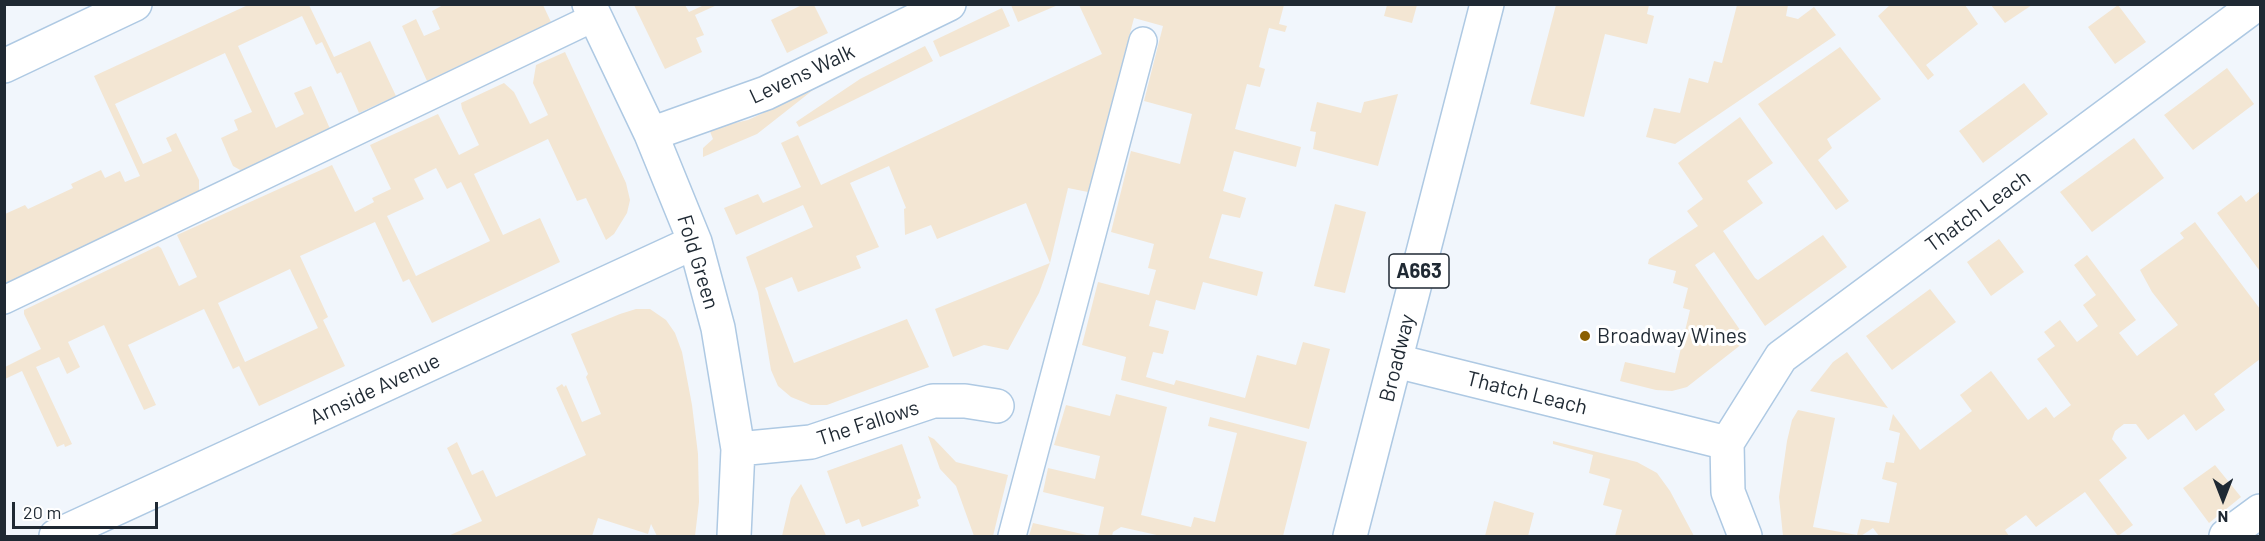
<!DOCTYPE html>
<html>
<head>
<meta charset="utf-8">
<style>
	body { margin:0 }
	#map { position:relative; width:2265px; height:541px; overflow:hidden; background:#f1f6fc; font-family:Barlow,sans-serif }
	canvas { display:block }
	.frame { position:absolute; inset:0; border:6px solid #1f2933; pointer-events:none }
	.north { position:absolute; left:2193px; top:469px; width:60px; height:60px; -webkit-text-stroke:4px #fff; paint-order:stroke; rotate:180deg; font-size:16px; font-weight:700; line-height:24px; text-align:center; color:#1f2933 }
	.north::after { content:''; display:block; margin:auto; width:21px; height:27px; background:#1f2933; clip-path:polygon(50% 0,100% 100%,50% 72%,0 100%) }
	.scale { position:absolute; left:12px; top:502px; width:146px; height:27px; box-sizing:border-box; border:3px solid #1f2933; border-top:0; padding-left:8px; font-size:18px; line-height:21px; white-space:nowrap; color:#1f2933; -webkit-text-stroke:4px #fff; paint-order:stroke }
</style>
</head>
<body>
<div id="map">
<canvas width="2265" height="541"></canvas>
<div class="frame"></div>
<div class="north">N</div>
<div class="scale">20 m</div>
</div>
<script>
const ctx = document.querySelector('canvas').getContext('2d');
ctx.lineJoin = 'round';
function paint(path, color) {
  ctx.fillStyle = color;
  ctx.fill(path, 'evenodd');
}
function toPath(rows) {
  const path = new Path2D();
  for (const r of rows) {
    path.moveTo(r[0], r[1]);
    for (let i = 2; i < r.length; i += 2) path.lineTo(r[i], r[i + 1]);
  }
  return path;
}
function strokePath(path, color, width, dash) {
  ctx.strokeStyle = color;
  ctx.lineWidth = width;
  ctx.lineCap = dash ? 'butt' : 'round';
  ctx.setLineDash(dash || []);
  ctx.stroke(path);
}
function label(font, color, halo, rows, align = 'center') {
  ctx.font = font + ' Barlow,sans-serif';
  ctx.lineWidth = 6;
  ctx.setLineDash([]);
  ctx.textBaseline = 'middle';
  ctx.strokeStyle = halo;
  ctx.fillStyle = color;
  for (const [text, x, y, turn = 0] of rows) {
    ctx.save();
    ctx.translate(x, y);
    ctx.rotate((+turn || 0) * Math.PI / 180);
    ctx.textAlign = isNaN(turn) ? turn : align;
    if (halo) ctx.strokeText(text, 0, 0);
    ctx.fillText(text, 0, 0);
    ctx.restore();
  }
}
const green = toPath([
	[445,4,543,5,551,22,427,81,402,26,416,19,424,36,440,29,432,11],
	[804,4,814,5,828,33,787,53,771,20],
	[248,5,309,5,334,57,370,41,396,96,359,113,341,72,337,74,322,42,316,45,302,16,238,46,276,128,304,114,294,93,311,86,331,131,242,171,233,166,221,138,238,130,234,120,252,112,225,53,115,104,143,164,172,151,166,138,176,133,199,180,199,193,5,286,5,214,25,205,28,209,73,188,71,184,101,170,105,178,120,171,125,182,140,176,94,76],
	[634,5,685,5,689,12,704,5,717,5,695,15,704,35,696,38,702,52,665,69],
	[1012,5,1012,4,1058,5,1018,22,1011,5],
	[1079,5,1284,5,1279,24,1287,26,1285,32,1269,28,1259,67,1265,69,1260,87,1247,84,1235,129,1301,147,1296,167,1234,151,1223,191,1246,198,1240,218,1222,214,1209,258,1263,272,1257,296,1203,282,1195,310,1156,300,1149,326,1169,331,1163,354,1153,352,1146,377,1174,385,1176,380,1245,398,1257,355,1296,365,1303,342,1330,349,1309,429,1121,380,1126,357,1082,345,1098,282,1149,295,1156,270,1148,268,1154,244,1111,232,1131,151,1180,164,1192,114,1144,101,1163,26,1134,18,1088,192,1068,188,1050,263,1039,293,1008,350,984,345,953,357,935,309,1050,263,1026,203,937,239,931,225,905,235,904,209,906,208,889,166,850,183,879,247,856,256,861,268,798,292,792,277,765,288,794,363,907,319,929,367,827,405,811,405,791,397,778,386,771,370,758,292,746,257,813,227,803,205,736,235,724,208,758,194,763,203,801,187,781,143,798,135,821,185,1102,54],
	[1387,5,1417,5,1412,23,1384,16],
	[1556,5,1649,5,1647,14,1654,16,1647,44,1605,34,1584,117,1530,104],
	[1737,5,1788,5,1786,16,1798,19,1814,7,1836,35,1675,144,1646,137,1654,108,1680,113,1689,78,1708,83,1714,61,1722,63],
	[1890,5,1965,5,1978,24,1926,65,1934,75,1928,80,1878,16],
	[1991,5,2032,5,2005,23],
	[2118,5,2146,42,2115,64,2088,27],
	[1002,8,1010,26,940,57,933,41],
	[925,46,933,61,799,127,796,122,860,79],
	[1840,47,1881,99,1827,139,1832,148,1818,160,1849,201,1836,210,1758,104],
	[565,52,626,183,630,200,627,213,614,234,606,240,586,198,577,201,548,139,474,174,503,235,540,218,560,262,432,323,409,279,403,282,375,222,300,256,328,317,323,320,345,366,259,406,239,366,233,369,204,309,128,345,156,405,144,410,104,325,68,342,80,367,67,374,59,357,36,367,72,444,65,447,64,444,57,447,22,371,5,379,5,367,41,349,24,314,24,310,158,246,161,248,179,286,197,277,177,235,332,165,355,212,374,202,372,198,391,189,370,145,438,114,459,155,479,145,462,109,461,103,504,83,514,92,530,124,548,115,533,83,536,65],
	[436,168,447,189,461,182,490,241,416,276,387,216,424,199,414,179],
	[290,269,318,328,245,362,218,303],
	[2227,68,2254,104,2193,150,2164,115],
	[2024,83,2048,114,1983,163,1959,131],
	[813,90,757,134,703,157,703,148,713,139,709,129,748,120],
	[1398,94,1378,166,1313,149,1316,132,1310,131,1317,102,1361,113,1364,102],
	[1740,117,1773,163,1747,181,1763,203,1723,231,1755,278,1758,280,1823,235,1847,267,1765,326,1714,252,1695,265,1747,340,1687,387,1672,391,1656,390,1620,381,1625,362,1675,373,1690,310,1683,308,1688,288,1673,283,1676,271,1648,264,1649,259,1698,226,1687,211,1703,199,1678,163],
	[2134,138,2164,178,2092,232,2060,192],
	[2260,191,2260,269,2259,270,2217,213,2241,195,2246,202],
	[1335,204,1366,212,1345,293,1314,286],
	[2195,222,2260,309,2260,359,2214,394,2225,410,2196,431,2184,414,2148,440,2136,424,2124,424,2115,431,2112,439,2127,458,2099,480,2133,525,2118,536,2085,492,2036,527,2026,515,2005,530,2009,536,1879,536,1873,528,1861,536,1783,536,1779,497,1787,441,1792,420,1798,410,1835,418,1813,527,1857,535,1861,519,1889,523,1897,483,1882,479,1886,462,1894,463,1900,433,1889,430,1893,414,1920,450,1972,411,1960,395,1991,371,2028,420,2046,407,2054,418,2071,405,2037,359,2055,346,2044,332,2060,320,2077,342,2098,326,2083,305,2096,295,2074,265,2087,255,2136,320,2119,333,2137,356,2178,325,2152,292,2140,270,2184,238,2180,233],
	[1999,239,2024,272,1991,296,1967,262],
	[1930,289,1956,322,1892,370,1866,336],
	[636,309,650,309,666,320,675,333,682,352,692,405,698,454,699,502,695,536,657,536,651,524,648,534,598,518,592,536,448,536,482,521,447,448,457,442,472,475,483,470,496,497,586,455,556,388,562,384,564,387,566,385,582,422,601,414,586,377,588,374,571,334,620,314],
	[1847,352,1888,408,1810,391,1833,362],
	[1116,394,1167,407,1141,515,1191,527,1194,517,1215,522,1237,433,1208,426,1210,417,1307,442,1283,536,1161,536,1121,527,1113,532,1112,536,1098,536,1104,507,1043,492,1048,468,1095,479,1100,456,1054,445,1066,405,1110,416],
	[928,436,934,439,956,462,1008,475,993,536,974,536,956,486,940,469],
	[1553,441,1637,462,1657,473,1670,491,1694,536,1615,536,1622,510,1603,505,1610,479,1589,473,1593,455,1553,444],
	[902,444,921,498,917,500,919,506,862,527,859,519,846,524,827,471],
	[2215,465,2241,497,2209,523,2183,488],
	[801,484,825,533,826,536,782,536,791,498],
	[1494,501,1534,513,1528,536,1485,536],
	[1033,523,1091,536,1029,536]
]);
const lane = toPath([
	[4,300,595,17],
	[1012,536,1143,41]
]);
const street = toPath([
	[589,4,651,134,695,242,718,328,738,449,734,536],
	[651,134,766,93,949,4],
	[1396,361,1727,443],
	[738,449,811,442,933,401,965,401,997,406],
	[56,536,695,242],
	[1745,536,1728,492,1727,443,1781,357,2257,4],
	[2226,536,2260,511]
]);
const secondary = toPath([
	[4,66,135,4]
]);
const highway = toPath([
	[1350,536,1487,4]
]);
const markers = [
	[1585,336,6,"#8b6002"]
];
const shields = [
	[1419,271,60]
];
const shieldNames = [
	["A663",1419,271]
];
const streetNames = [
	["Levens Walk",802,74,-25],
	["Thatch Leach",1978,211,-36],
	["Fold Green",698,262,73],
	["Broadway",1397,358,-76],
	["Arnside Avenue",375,389,-25],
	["Thatch Leach",1527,393,14],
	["The Fallows",868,423,-18]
];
const poiNames = [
	["Broadway Wines",1597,336]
];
paint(green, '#f3e6d3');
strokePath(lane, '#aec9e3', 30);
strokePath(street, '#aec9e3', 36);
strokePath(secondary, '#aec9e3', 36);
strokePath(highway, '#aec9e3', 36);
strokePath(lane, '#fff', 27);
strokePath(street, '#fff', 33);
strokePath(secondary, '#fff', 33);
strokePath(highway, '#fff', 33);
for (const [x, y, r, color] of markers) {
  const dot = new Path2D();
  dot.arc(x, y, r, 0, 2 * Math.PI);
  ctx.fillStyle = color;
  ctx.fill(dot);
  strokePath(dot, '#fff', 2);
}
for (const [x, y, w] of shields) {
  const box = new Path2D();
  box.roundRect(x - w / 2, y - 17, w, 34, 4.5);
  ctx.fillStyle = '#fff';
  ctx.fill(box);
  strokePath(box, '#1f2933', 1.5);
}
label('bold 20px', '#1f2933', null, shieldNames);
label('21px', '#1f2933', '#fff', streetNames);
label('21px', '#1f2933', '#fff', poiNames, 'left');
</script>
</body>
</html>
